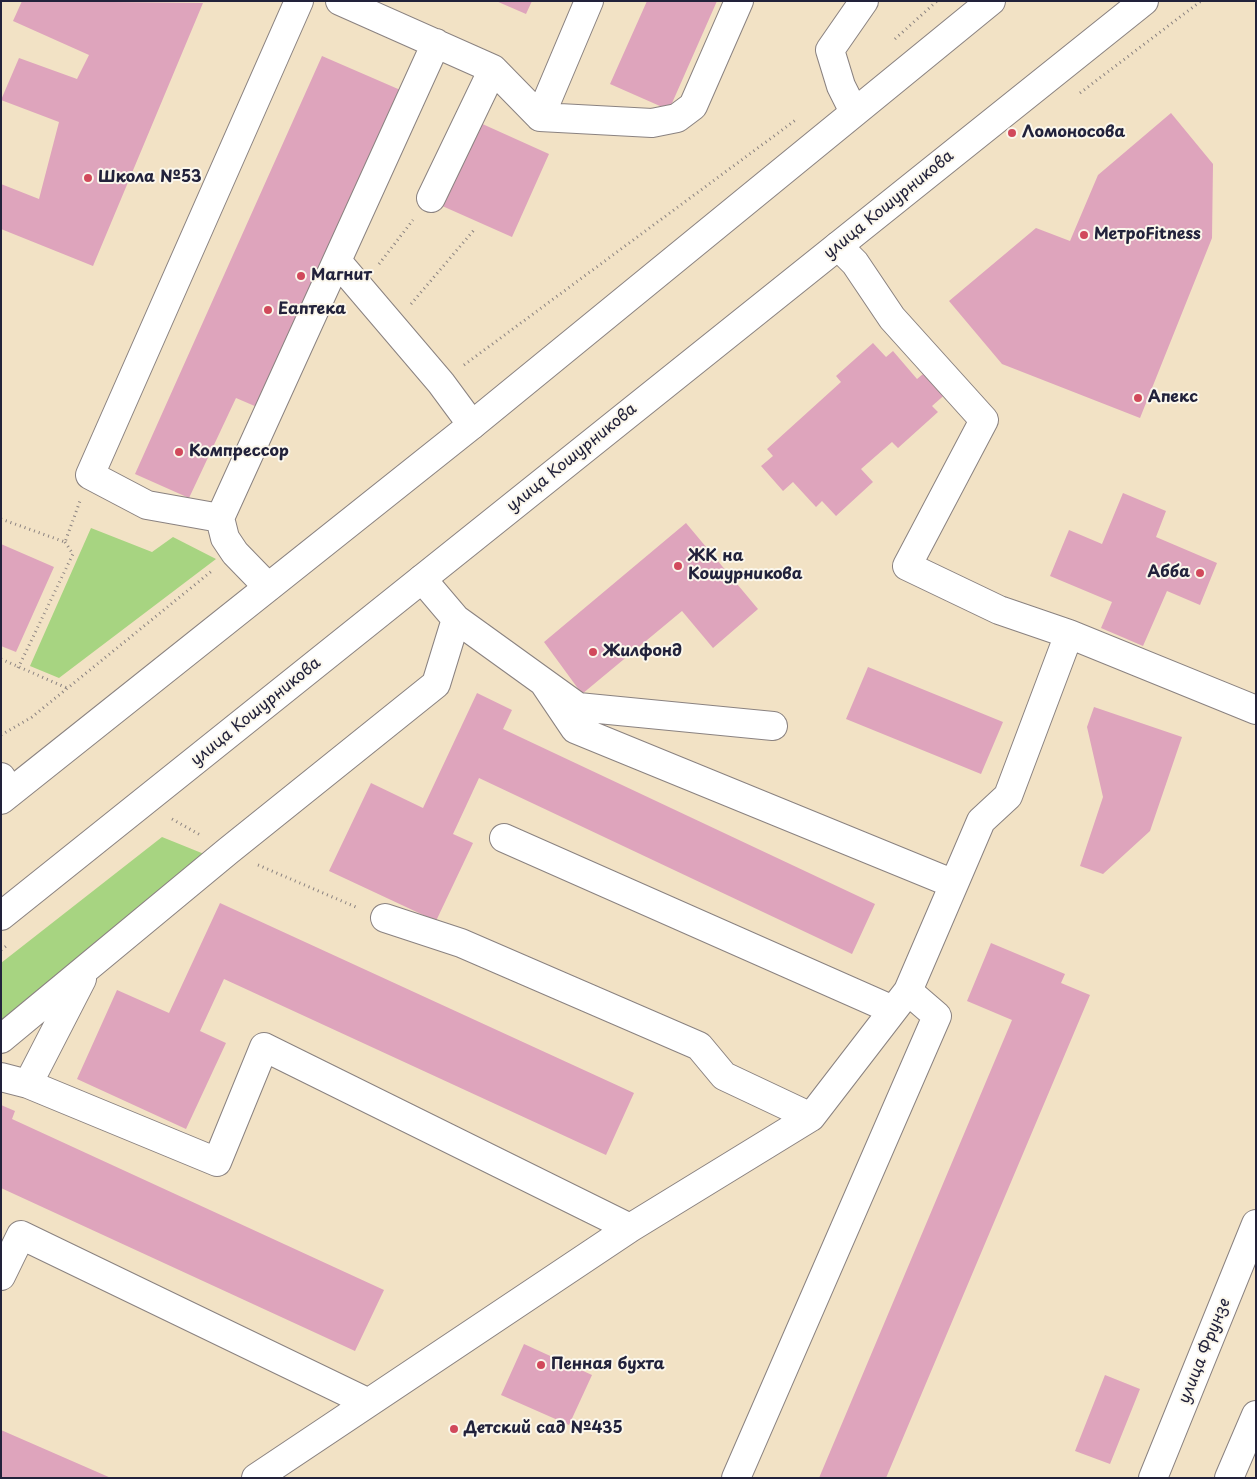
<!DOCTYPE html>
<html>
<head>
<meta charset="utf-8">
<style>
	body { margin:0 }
	#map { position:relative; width:1257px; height:1479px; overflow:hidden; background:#f2e2c5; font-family:"Playpen Sans",sans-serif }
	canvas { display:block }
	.frame { position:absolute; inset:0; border:2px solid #22223b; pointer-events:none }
</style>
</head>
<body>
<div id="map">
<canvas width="1257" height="1479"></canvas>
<div class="frame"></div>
</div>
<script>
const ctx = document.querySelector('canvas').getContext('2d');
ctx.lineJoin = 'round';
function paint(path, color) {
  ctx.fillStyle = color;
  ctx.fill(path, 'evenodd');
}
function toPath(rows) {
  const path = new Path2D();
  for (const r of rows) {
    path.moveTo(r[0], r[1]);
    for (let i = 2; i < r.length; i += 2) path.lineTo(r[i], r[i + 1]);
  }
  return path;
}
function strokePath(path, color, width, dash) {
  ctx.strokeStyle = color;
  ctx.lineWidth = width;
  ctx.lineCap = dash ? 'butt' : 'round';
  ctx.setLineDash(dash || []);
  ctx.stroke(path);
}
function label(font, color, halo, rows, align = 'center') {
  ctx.font = font + ' "Playpen Sans",sans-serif';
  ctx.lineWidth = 4;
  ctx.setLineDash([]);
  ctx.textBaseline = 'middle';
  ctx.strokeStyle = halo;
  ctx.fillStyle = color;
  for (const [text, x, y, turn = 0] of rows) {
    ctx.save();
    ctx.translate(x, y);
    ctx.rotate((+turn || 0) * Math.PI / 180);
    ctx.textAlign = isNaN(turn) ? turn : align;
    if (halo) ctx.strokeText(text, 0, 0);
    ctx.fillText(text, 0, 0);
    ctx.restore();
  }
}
const green = toPath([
	[91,528,152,552,173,537,216,559,59,678,30,666],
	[162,837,214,858,1,1028,1,963]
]);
const building = toPath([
	[22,1,203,3,93,266,1,229,1,184,39,199,59,122,1,100,19,58,77,79,89,55,13,21],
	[496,1,532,1,526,14],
	[647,1,717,1,669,110,610,84],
	[322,56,405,92,264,410,236,398,189,498,135,474],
	[1171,113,1213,164,1212,238,1140,418,1002,364,949,301,1036,228,1070,241,1098,175],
	[478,122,549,154,512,237,440,205],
	[873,343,886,357,893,351,917,379,929,369,949,391,932,406,938,412,898,448,892,442,861,469,873,482,836,516,822,501,816,507,793,482,783,491,761,466,773,456,767,449,841,382,836,376],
	[1123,493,1166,511,1156,537,1217,563,1200,605,1167,591,1143,646,1101,628,1112,602,1050,576,1069,530,1102,544],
	[686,523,758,609,713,648,682,611,582,694,544,642],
	[1,544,54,567,16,652,1,646],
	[868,667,1003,722,981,774,846,719],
	[477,693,512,710,503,729,875,904,852,954,479,778,453,834,473,843,436,921,329,871,371,783,423,808],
	[1094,707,1182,737,1150,831,1103,874,1080,866,1103,797,1087,727],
	[220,903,634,1093,606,1155,224,979,200,1031,226,1043,186,1129,77,1079,117,990,169,1013],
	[991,943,1065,974,1061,983,1090,995,886,1478,819,1478,1012,1020,967,1001],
	[1,1105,15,1111,12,1119,384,1290,355,1351,1,1188],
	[524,1344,592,1375,569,1425,501,1395],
	[1105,1375,1140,1389,1110,1464,1075,1451],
	[1,1430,111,1478,1,1478]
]);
const path = toPath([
	[895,39,937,1],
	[1080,93,1201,1],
	[379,264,413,220],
	[411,304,474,230],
	[464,365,797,119],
	[1,519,65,542,80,501],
	[1,659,67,688],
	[18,668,73,554,65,542],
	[1,735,32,717,213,570],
	[172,819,202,836],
	[258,865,358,908],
	[1,950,9,944]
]);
const minor = toPath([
	[340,1,493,69,540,117,652,123,677,118,693,106,739,1],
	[854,112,841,86,830,50,864,1],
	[540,117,589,1],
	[431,198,493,69],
	[838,246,855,263,892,318,984,420,907,566,999,610,1069,634,1256,710],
	[337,261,441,383,472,425],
	[220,518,436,43],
	[268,587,235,553,225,538,220,518,147,505,90,475,299,1],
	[456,619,578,707,773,726],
	[1,777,10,792],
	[504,838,893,1010],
	[954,884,981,821,1008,796,1069,634],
	[385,918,461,943,699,1046,724,1076,811,1117],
	[1,1039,228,851,436,684,456,619,422,579],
	[1,1077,28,1084,217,1162,264,1047,630,1228],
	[28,1084,82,979],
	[1,1276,21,1235,367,1402],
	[256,1478,630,1228,811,1117,908,991,954,884,575,729,544,683],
	[736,1478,937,1016,908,991]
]);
const major = toPath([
	[1,800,472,425,991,1],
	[1,916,1144,1],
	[1153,1478,1256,1224],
	[1229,1478,1256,1415]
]);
const markers = [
	[1012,133,5,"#d1495b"],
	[88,178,5,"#d1495b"],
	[1084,235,5,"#d1495b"],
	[301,276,5,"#d1495b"],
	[268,310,5,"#d1495b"],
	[1138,398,5,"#d1495b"],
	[179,452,5,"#d1495b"],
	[678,566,5,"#d1495b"],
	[1200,573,5,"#d1495b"],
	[593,652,5,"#d1495b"],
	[541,1365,5,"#d1495b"],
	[454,1429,5,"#d1495b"]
];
const poiNames = [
	["Ломоносова",1022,133],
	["Школа №53",98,178],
	["МетроFitness",1094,235],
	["Магнит",311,276],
	["Еаптека",278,310],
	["Апекс",1148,398],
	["Компрессор",189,452],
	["ЖК на",688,557],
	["Кошурникова",688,575],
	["Абба",1190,573,"right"],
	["Жилфонд",603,652],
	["Пенная бухта",551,1365],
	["Детский сад №435",464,1429]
];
const streetNames = [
	["улица Кошурникова",889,205,-39],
	["улица Кошурникова",572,458,-39],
	["улица Кошурникова",256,712,-39],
	["улица Фрунзе",1205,1351,-68]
];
paint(green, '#a7d481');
paint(building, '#dea4bc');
strokePath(minor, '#8a8280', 30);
strokePath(major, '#8a8280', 30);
strokePath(path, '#8a8280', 3, [1, 4]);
strokePath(minor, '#fff', 28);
strokePath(major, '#fff', 28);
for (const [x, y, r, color] of markers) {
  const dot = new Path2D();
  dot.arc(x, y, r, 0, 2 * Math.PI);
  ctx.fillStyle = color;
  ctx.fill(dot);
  strokePath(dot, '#fbf7ec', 2);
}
label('bold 16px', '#22223b', '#fbf7ec', poiNames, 'left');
label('16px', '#22223b', '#fbf7ec', streetNames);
</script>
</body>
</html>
